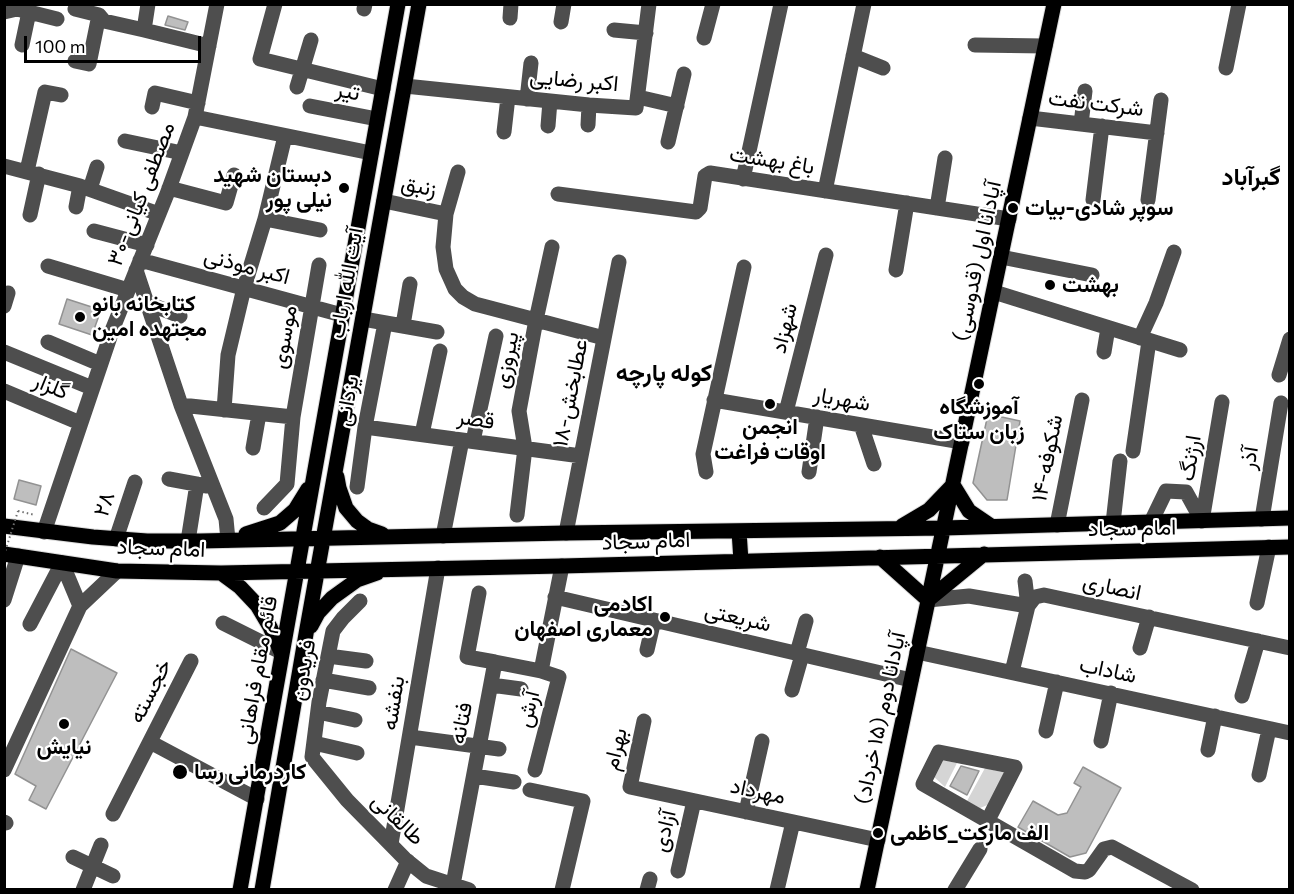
<!DOCTYPE html>
<html>
<head>
<meta charset="utf-8">
<style>
	body { margin:0 }
	#map { position:relative; width:1294px; height:894px; overflow:hidden; background:#fff; font-family:Commissioner,sans-serif }
	canvas { display:block }
	.frame { position:absolute; inset:0; border:6px solid #000; pointer-events:none }
	.scale { position:absolute; left:24px; top:36px; width:177px; height:27px; box-sizing:border-box; border:3px solid #000; border-top:0; padding-left:8px; font-size:18px; line-height:21px; white-space:nowrap; color:#000; -webkit-text-stroke:4px #fff; paint-order:stroke }
</style>
</head>
<body>
<div id="map">
<canvas width="1294" height="894"></canvas>
<div class="frame"></div>
<div class="scale">100 m</div>
</div>
<script>
const ctx = document.querySelector('canvas').getContext('2d');
ctx.lineJoin = 'round';
function paint(path, color) {
  ctx.fillStyle = color;
  ctx.fill(path, 'evenodd');
}
function toPath(rows) {
  const path = new Path2D();
  for (const r of rows) {
    path.moveTo(r[0], r[1]);
    for (let i = 2; i < r.length; i += 2) path.lineTo(r[i], r[i + 1]);
  }
  return path;
}
function strokePath(path, color, width, dash) {
  ctx.strokeStyle = color;
  ctx.lineWidth = width;
  ctx.lineCap = dash ? 'butt' : 'round';
  ctx.setLineDash(dash || []);
  ctx.stroke(path);
}
function label(font, color, halo, rows, align = 'center') {
  ctx.font = font + ' Commissioner,Vazirmatn,sans-serif';
  ctx.lineWidth = 4.5;
  ctx.setLineDash([]);
  ctx.textBaseline = 'middle';
  ctx.strokeStyle = halo;
  ctx.fillStyle = color;
  for (const [text, x, y, turn = 0] of rows) {
    ctx.save();
    ctx.translate(x, y);
    ctx.rotate((+turn || 0) * Math.PI / 180);
    ctx.textAlign = isNaN(turn) ? turn : align;
    if (halo) ctx.strokeText(text, 0, 0);
    ctx.fillText(text, 0, 0);
    ctx.restore();
  }
}
const green = toPath([
	[942,760,957,763,945,787,933,776],
	[985,768,1006,773,990,804,980,808,967,801]
]);
const building = toPath([
	[168,16,188,22,185,30,165,25,168,16],
	[67,299,101,310,92,335,59,324,67,299],
	[988,414,1020,421,1007,500,987,500,973,483,988,414],
	[19,480,41,486,36,505,14,499,19,480],
	[71,649,117,673,46,809,29,800,36,786,15,774,71,649],
	[961,766,979,771,967,795,950,786,961,766],
	[1083,767,1121,788,1086,853,1070,857,1018,827,1033,801,1058,815,1067,813,1081,787,1074,783,1083,767]
]);
const path = toPath([
	[18,511,35,515]
]);
const minor = toPath([
	[275,4,260,59,383,89],
	[75,9,99,15,104,21,144,30,148,4],
	[364,9,365,4],
	[4,12,17,9,57,19],
	[510,18,511,4],
	[561,22,564,4],
	[144,30,209,46],
	[614,30,646,33],
	[704,38,713,4],
	[22,45,29,12],
	[975,45,1045,46],
	[853,56,883,68],
	[75,61,89,64,99,15],
	[1226,68,1239,4],
	[405,86,589,105,636,108,649,4],
	[297,87,311,40],
	[638,97,677,106],
	[527,99,531,63],
	[310,106,377,119],
	[152,107,155,93,198,103],
	[195,117,371,153],
	[1030,118,1157,133],
	[1081,124,1085,91],
	[588,125,589,105],
	[548,126,550,101],
	[504,132,508,97],
	[125,141,182,153],
	[668,142,684,74],
	[4,166,80,186,159,214],
	[27,171,45,92,61,95],
	[458,172,446,214,443,247,446,269,455,289,463,297,475,304,536,320,552,247],
	[743,179,781,4],
	[169,188,226,203,234,175],
	[90,189,97,167],
	[825,191,864,4],
	[558,194,696,212,700,208,705,176,710,173,1009,219],
	[1093,200,1102,126],
	[1148,200,1161,100],
	[384,201,446,214],
	[76,207,80,186],
	[937,208,945,158],
	[30,215,39,174],
	[265,219,320,230],
	[94,231,147,245],
	[1001,257,1092,275],
	[140,260,342,315],
	[48,266,128,290],
	[136,270,181,405,226,519,228,540],
	[896,270,907,203],
	[994,292,1180,350],
	[147,303,180,316],
	[4,306,8,293],
	[363,319,437,332],
	[403,325,410,284],
	[1140,338,1156,303,1174,252],
	[48,342,100,364],
	[4,352,92,388],
	[1104,352,1108,328],
	[1279,375,1290,339],
	[4,391,80,423],
	[714,400,962,442],
	[181,405,293,417],
	[224,410,228,355,244,288,265,219,285,136],
	[786,412,826,255],
	[861,425,874,464],
	[365,427,581,456],
	[422,434,440,351],
	[473,441,496,336],
	[253,448,259,414],
	[1133,451,1149,341],
	[706,472,703,454,744,267],
	[809,472,817,417],
	[169,479,207,486],
	[357,487,365,427,385,323],
	[264,508,287,484,293,417,319,265],
	[517,515,525,448,519,411,536,320,604,338],
	[1262,519,1281,403],
	[1202,521,1222,402],
	[1151,522,1166,491,1186,492,1202,521],
	[1113,523,1120,461],
	[1057,525,1082,400],
	[44,532,113,328,167,194,195,117,217,4],
	[566,533,619,262],
	[443,536,462,440],
	[116,539,135,482],
	[188,541,197,484],
	[62,563,80,606],
	[555,597,911,680],
	[4,600,18,556],
	[928,600,969,596,1028,606,1035,597,1044,595,1290,648],
	[360,601,343,618,333,631,319,702,312,757,347,800,405,859,426,876,469,890],
	[1257,603,1269,547],
	[223,623,281,652],
	[30,624,62,563],
	[1140,648,1149,617],
	[647,650,654,620],
	[917,652,1290,733],
	[797,653,806,621],
	[328,656,366,661],
	[495,662,541,671],
	[1012,672,1028,606,1025,581],
	[323,680,369,688],
	[491,685,521,689],
	[792,690,802,655],
	[1242,696,1258,641],
	[318,712,355,720],
	[644,721,630,787,878,840],
	[1046,731,1057,682],
	[410,737,499,749],
	[1101,741,1111,693],
	[150,742,257,799],
	[314,743,357,753],
	[1208,750,1215,716],
	[4,770,80,606,117,571],
	[535,770,559,677,541,671,562,566],
	[1259,775,1269,729],
	[474,776,514,782],
	[530,790,583,801,562,890],
	[746,812,762,741],
	[113,814,191,661],
	[988,820,1015,767,939,752,923,784,1075,871,1085,872,1089,870,1104,849,1112,847,1192,890],
	[4,822,6,823],
	[391,844,438,568],
	[73,857,113,876],
	[678,871,694,801],
	[83,890,101,845],
	[395,890,408,861],
	[452,890,495,662,467,657,479,593],
	[647,890,650,879],
	[777,890,793,822],
	[955,890,980,849]
]);
const major = toPath([
	[337,477,339,488,346,508,357,521,368,529,382,534],
	[953,485,969,511,991,526],
	[4,526,93,537,147,541,200,541,566,533,944,528,1290,518],
	[902,526,929,510,953,485],
	[739,531,741,561],
	[246,534,280,523,295,510,308,489],
	[4,554,117,571,221,573,562,566,1290,547],
	[880,557,928,600,984,554],
	[221,573,240,587,257,605,270,627,281,652],
	[311,626,318,613,332,598,357,580,377,573],
	[240,890,398,4],
	[262,890,306,634,419,4],
	[867,890,1054,4]
]);
const pathBridge = toPath([
	[4,555,18,511]
]);
const markers = [
	[344,188,6,"#000"],
	[1013,208,6,"#000"],
	[1050,285,6,"#000"],
	[80,317,6,"#000"],
	[979,384,6,"#000"],
	[770,404,6,"#000"],
	[665,617,6,"#000"],
	[64,724,6,"#000"],
	[180,772,8,"#000"],
	[878,833,6,"#000"]
];
const streetNames = [
	["اکبر رضایی",574,80,5],
	["تیر",348,91,11],
	["شرکت نفت",1096,103,7],
	["باغ بهشت",772,160,9],
	["زنبق",419,186,12],
	["۳۰-مصطفی کیانی",141,194,-69],
	["آپادانا اول (قدوسی)",977,261,-78],
	["اکبر موذنی",247,266,15],
	["آیت الله ارباب",346,283,-80],
	["شهزاد",784,328,-76],
	["موسوی",284,337,-80],
	["پیروزی",506,360,-79],
	["گلزار",51,386,22],
	["۱۸-عطابخش",570,393,-79],
	["شهریار",842,399,10],
	["یزدانی",347,401,-80],
	["قصر",476,419,8],
	["۱۴-شکوفه",1047,458,-79],
	["ارژنگ",1190,458,-81],
	["آذر",1249,458,-81],
	["۲۸",104,504,-72],
	["امام سجاد",1132,528,-1],
	["امام سجاد",646,541,-2],
	["امام سجاد",161,548,2],
	["انصاری",1112,587,12],
	["شریعتی",738,617,13],
	["قائم مقام فراهانی",257,670,-80],
	["فریدون",303,670,-80],
	["شاداب",1108,670,12],
	["خجسته",150,691,-63],
	["بنفشه",393,703,-81],
	["آرش",528,709,-76],
	["آپادانا دوم (۱۵ خرداد)",880,718,-78],
	["فتانه",461,723,-79],
	["بهرام",615,749,-77],
	["مهرداد",758,791,12],
	["طالقانی",398,819,44],
	["آزادی",664,831,-77]
];
const poiNames = [
	["دبستان شهید",332,175,"right"],
	["نیلی پور",332,200,"right"],
	["سوپر شادی-بیات",1025,208],
	["بهشت",1062,285],
	["کتابخانه بانو",92,304],
	["مجتهده امین",92,329],
	["آموزشگاه",979,407,"center"],
	["زبان ستاک",979,432,"center"],
	["انجمن",770,427,"center"],
	["اوقات فراغت",770,452,"center"],
	["اکادمی",653,604,"right"],
	["معماری اصفهان",653,629,"right"],
	["نیایش",64,747,"center"],
	["کاردرمانی رسا",194,772],
	["الف مارکت_کاظمی",890,833]
];
const neighbourhoodNames = [
	["گبرآباد",1251,177],
	["کوله پارچه",664,373]
];
paint(green, '#d5d5d5');
paint(building, '#bebebe');
strokePath(building, '#929292', 1.5);
strokePath(major, '#dbdbdb', 17);
strokePath(path, '#707070', 2, [1.5, 3]);
strokePath(minor, '#4e4e4e', 15);
strokePath(major, '#000', 15);
strokePath(pathBridge, '#707070', 2, [1.5, 3]);
for (const [x, y, r, color] of markers) {
  const dot = new Path2D();
  dot.arc(x, y, r, 0, 2 * Math.PI);
  ctx.fillStyle = color;
  ctx.fill(dot);
  strokePath(dot, '#fff', 2);
}
label('22px', '#000', '#fff', streetNames);
label('bold 22px', '#000', '#fff', poiNames, 'left');
label('bold 24px', '#000', '#fff', neighbourhoodNames);
</script>
</body>
</html>
